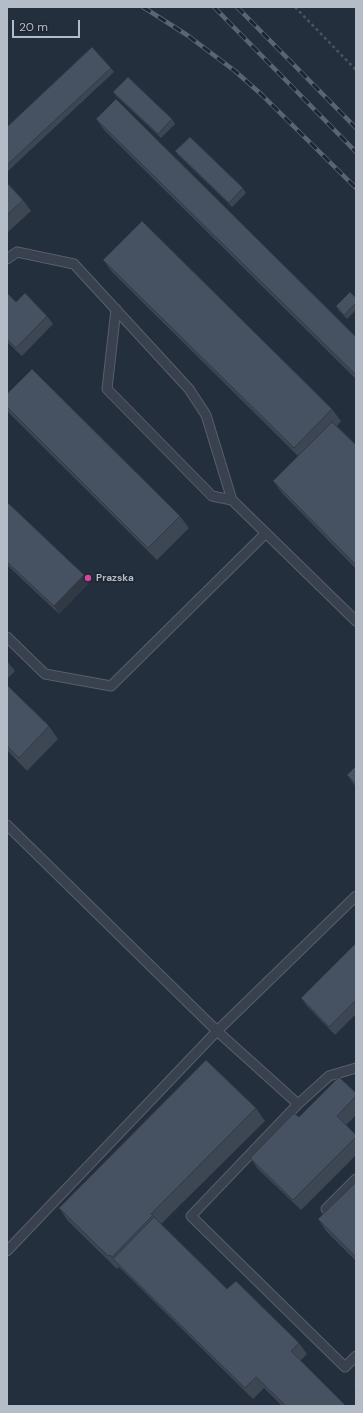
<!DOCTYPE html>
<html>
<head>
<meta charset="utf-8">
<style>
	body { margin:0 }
	#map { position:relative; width:363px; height:1413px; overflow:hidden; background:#242f3d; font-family:"DM Sans",sans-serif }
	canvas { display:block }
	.frame { position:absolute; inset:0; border:8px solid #b4bcc8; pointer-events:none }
	.scale { position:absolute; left:12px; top:20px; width:68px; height:18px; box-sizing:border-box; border:2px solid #b4bcc8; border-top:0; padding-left:5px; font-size:12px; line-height:14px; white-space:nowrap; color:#b4bcc8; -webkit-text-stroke:3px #1d2632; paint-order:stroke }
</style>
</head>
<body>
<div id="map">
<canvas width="363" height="1413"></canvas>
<div class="frame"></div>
<div class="scale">20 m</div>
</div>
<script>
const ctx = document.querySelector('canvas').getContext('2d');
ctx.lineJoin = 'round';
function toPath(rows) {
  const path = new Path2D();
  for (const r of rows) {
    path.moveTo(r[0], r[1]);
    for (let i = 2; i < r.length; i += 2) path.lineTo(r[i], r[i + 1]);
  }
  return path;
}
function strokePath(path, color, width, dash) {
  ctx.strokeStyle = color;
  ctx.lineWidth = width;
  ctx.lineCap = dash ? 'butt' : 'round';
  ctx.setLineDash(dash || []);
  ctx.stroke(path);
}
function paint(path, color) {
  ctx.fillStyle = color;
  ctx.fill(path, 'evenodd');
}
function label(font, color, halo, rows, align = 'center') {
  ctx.font = font + ' "DM Sans",sans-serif';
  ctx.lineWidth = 3.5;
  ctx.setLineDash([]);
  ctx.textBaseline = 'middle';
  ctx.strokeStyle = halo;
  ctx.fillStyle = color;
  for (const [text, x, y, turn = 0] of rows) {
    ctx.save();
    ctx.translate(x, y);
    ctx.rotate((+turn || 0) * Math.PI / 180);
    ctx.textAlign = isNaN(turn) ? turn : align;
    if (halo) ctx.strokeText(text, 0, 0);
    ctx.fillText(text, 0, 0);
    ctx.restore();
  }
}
const path = toPath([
	[295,7,356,70]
]);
const lane = toPath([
	[7,259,17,252,74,264,189,389,206,415,232,500,356,621],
	[116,309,107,389,212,496,232,500],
	[7,637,45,674,111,686,266,533],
	[7,825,217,1031,298,1104,329,1076,356,1068],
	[298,1104,191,1216,345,1367,356,1356],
	[326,1209,356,1179],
	[7,1251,217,1031,356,896]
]);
const rail = toPath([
	[143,7,187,35,235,71,262,95,356,188],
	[214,7,356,152],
	[237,7,356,128]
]);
const wall = toPath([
	[111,68,114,72,7,172,7,127],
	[113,92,172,119,175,124,161,138,116,96],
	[96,119,356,337,356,379,105,131],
	[175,151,243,188,246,193,232,207,178,155],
	[7,183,23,200,31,211,7,233],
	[103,260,332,409,341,421,337,426,356,445,356,569,282,493,273,481,298,456,112,272],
	[7,295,16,302,47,316,53,324,22,356,7,342],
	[356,298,356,310,347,319,339,311,336,306],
	[7,394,180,516,189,528,157,560,9,413,7,410],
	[7,502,84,575,89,583,59,614,7,565],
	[7,661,15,671,7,679],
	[7,685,49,726,58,739,27,771,7,750],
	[356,766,356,787,347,775],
	[356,943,356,1014,335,1035,307,1006,301,998],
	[356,1093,356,1115,346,1125,356,1135,356,1155,301,1210,258,1169,250,1158,299,1117],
	[256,1108,265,1121,161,1224,227,1289,299,1343,307,1354,300,1361,346,1406,282,1406,264,1388,253,1399,121,1269,118,1267,117,1269,68,1221,59,1208],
	[356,1182,356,1261,327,1232,318,1219]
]);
const shadedWall = toPath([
	[84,575,89,583,59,614,54,606]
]);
const building = toPath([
	[92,47,111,68,7,165,7,127,92,47],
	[128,77,172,119,158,134,113,92,128,77],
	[116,99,356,337,356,375,96,119,116,99],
	[190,137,243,188,229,203,175,151,190,137],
	[7,183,23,200,7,215,7,183],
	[142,221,332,409,294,448,103,260,142,221],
	[350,292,356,298,356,303,344,315,336,306,350,292],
	[25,293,47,316,16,348,7,339,7,295,8,294,16,302,25,293],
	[32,369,180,516,148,548,7,407,7,394,32,369],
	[332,422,356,445,356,565,273,481,332,422],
	[7,502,84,575,54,606,7,562,7,502],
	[7,685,49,726,19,758,7,746,7,685],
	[356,766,356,784,347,775,356,766],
	[356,943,356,1000,329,1027,301,998,356,943],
	[206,1060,256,1108,151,1214,153,1215,112,1257,110,1255,108,1256,59,1208,206,1060],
	[339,1077,356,1093,356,1096,337,1116,356,1135,356,1137,293,1200,250,1158,294,1113,299,1117,339,1077],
	[356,1182,356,1257,318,1219,356,1182],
	[154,1217,227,1289,236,1281,299,1343,291,1351,346,1406,286,1406,256,1377,245,1388,113,1259,154,1217],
	[356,1382,356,1387,354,1384,356,1382]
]);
const markers = [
	[88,578,4,"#d1479c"]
];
const poiNames = [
	["Prazska",96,578]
];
strokePath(lane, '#565f6b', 11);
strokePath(path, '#44585b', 2.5, [3, 3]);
strokePath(lane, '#38414d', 9);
strokePath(rail, '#5a6574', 4.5);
strokePath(rail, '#1d2632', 3, [9]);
paint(wall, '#3c4753');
paint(shadedWall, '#313944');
paint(building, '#465261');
strokePath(building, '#313944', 1);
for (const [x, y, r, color] of markers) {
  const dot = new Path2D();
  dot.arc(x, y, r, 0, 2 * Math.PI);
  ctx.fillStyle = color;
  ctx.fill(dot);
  strokePath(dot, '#1d2632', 1.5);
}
label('bold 10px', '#b4bcc8', '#1d2632', poiNames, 'left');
</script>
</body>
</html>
